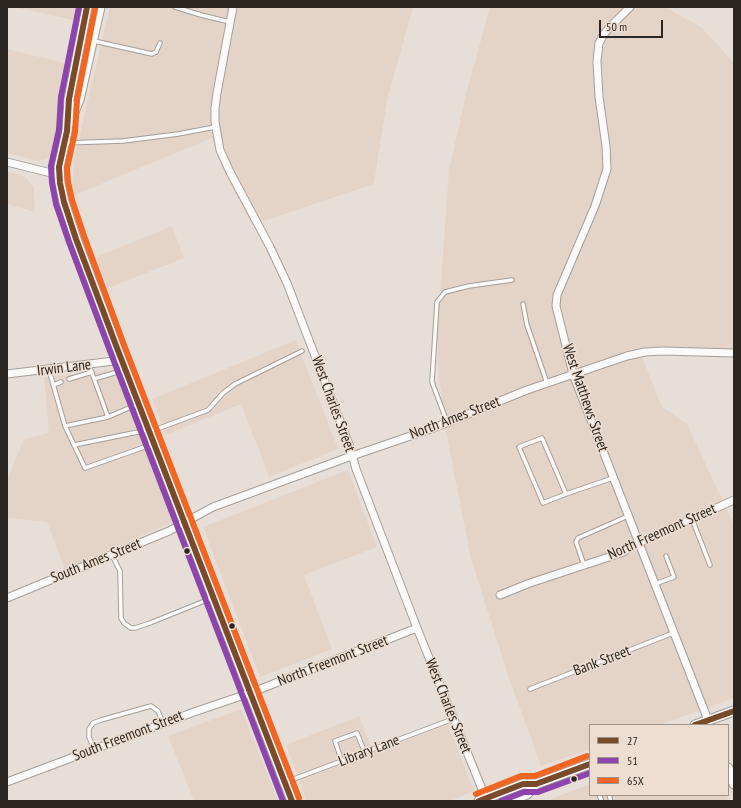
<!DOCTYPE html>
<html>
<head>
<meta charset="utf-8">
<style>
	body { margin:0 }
	#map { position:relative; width:741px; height:808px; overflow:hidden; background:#e7dfd7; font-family:"PT Sans Narrow",sans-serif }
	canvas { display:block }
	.frame { position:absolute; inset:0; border:8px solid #2b2621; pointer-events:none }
	.legend { position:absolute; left:589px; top:724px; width:140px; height:72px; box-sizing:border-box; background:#edded1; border:1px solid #9f948b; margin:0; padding:5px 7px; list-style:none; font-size:12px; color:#2b2621 }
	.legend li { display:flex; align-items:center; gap:8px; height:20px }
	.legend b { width:20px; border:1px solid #9f948b }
	.scale { position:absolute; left:599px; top:20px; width:64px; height:18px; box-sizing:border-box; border:2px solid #2b2621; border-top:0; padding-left:5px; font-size:12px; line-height:14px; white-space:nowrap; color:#2b2621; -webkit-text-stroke:3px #edded1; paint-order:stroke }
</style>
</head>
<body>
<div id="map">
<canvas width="741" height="808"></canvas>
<div class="frame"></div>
<ul class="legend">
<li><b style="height:5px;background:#7a4b2a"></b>27</li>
<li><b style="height:5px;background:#8e44ad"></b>51</li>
<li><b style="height:5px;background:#f26522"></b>65X</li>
</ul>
<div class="scale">50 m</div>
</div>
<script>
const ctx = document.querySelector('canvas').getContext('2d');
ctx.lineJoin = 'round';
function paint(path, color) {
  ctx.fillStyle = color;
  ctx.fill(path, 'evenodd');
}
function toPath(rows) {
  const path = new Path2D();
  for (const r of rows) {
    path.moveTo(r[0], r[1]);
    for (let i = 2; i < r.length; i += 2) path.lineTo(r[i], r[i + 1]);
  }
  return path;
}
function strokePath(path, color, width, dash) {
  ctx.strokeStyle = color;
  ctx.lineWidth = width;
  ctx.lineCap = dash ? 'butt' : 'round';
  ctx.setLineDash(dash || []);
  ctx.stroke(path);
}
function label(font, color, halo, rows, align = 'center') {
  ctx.font = font + ' "PT Sans Narrow",sans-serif';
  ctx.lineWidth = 3;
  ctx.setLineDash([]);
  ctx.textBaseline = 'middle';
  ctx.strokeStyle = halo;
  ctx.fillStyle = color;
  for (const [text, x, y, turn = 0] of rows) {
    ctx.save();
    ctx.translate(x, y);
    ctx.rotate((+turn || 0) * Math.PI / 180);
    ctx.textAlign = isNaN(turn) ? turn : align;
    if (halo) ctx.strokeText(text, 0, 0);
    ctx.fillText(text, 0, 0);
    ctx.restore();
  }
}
const built = toPath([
	[14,7,79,7,77,21],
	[110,7,413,7,387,100,374,184,252,225,222,169,212,138,72,196,74,159],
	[490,7,665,7,701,27,734,63,734,350,665,347,647,347,639,350,662,407,687,424,734,525,734,698,659,725,590,725,590,749,541,766,510,681,471,559,449,447,439,379,437,335,449,170,466,94],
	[7,49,69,64,55,135,50,155,48,158,44,160,38,161,7,153],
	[7,171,24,176,34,187,35,212,7,204],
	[172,226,184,258,108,288,96,257],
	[296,340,338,449,269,477,241,404,166,435,152,399],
	[114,370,136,422,172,515,172,522,65,570,47,522,7,518,7,480,24,439,49,433,44,377],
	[348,470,377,547,304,575,332,649,260,677,203,527],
	[241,709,278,801,194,801,168,736],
	[359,716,371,747,376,752,448,724,474,791,450,801,307,801,286,745],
	[590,784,590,795,726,795,729,801,551,801,551,799]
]);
const lane = toPath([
	[175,7,201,15,230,22],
	[94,41,152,54,156,52,160,43],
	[65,143,123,141,178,134,215,127],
	[523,304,527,325,547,383],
	[89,365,108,417,65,426,85,468,153,444],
	[49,370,65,426],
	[69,379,92,372],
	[94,379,124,370],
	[53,385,61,382],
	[108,417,138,404],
	[447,422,432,382,437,302,445,292,469,286,512,280],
	[74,445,148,430,157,429,208,410,223,393,235,384,302,351],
	[566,494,542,438,519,447,543,503,566,494,613,478],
	[692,519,710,565],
	[112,555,120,571,121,618,124,623,131,628,135,628,150,623,212,598],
	[584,565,576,542,578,538,628,516],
	[655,584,674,577,666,556],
	[530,689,673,633],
	[94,749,89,737,89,729,93,723,101,720,151,706,158,711,163,723],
	[342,762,335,741,357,733,365,753],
	[286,782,453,719],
	[599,795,602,801],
	[609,795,611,801]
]);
const street = toPath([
	[233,7,217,93,215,108,215,122,220,150,230,172,270,247,287,283,350,447,356,469,417,628,486,799],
	[630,7,609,28,604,34,599,43,597,61,599,97,606,146,607,169,595,206,557,295,556,306,573,374,708,720],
	[7,162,59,175],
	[7,374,122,360],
	[500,595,530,583,624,552,628,548,638,543,734,500],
	[7,598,169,531,213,507,346,458,431,429,527,390,627,356,645,352,663,351,734,353],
	[7,782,194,712,250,693,417,628]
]);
const secondary = toPath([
	[87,7,69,99,67,131,59,167,60,183,64,202,76,239,117,348,292,801],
	[70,122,79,100,100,7],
	[695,725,734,711],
	[728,768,734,784],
	[479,801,523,784,536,784,590,764],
	[508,801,527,794,536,784]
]);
const bus1 = toPath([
	[87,7,69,99,67,131,59,167,60,183,64,202,76,239,117,348,292,801],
	[695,725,734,711],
	[479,801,523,784,536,784,590,764]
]);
const bus2 = toPath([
	[79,7,61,97,59,130,51,166,52,183,56,204,69,242,110,351,283,801],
	[501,801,524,792,538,792,590,773]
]);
const bus3 = toPath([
	[95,9,77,100,75,132,67,168,68,182,72,200,84,236,124,345,299,798],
	[476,794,521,776,535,776,587,756]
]);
const markers = [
	[187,551,3.5,"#2b2621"],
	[232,626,3.5,"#2b2621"],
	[574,779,3.5,"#2b2621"]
];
const streetNames = [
	["Irwin Lane",64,368,-7],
	["West Matthews Street",585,398,71],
	["West Charles Street",333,404,70],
	["North Ames Street",455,418,-21],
	["North Freemont Street",662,532,-24],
	["South Ames Street",96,561,-22],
	["North Freemont Street",333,661,-21],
	["Bank Street",602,661,-21],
	["West Charles Street",448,706,68],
	["South Freemont Street",128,736,-21],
	["Library Lane",369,751,-21]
];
paint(built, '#e4d4c8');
strokePath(lane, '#a49e98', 5.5);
strokePath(street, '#a49e98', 9);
strokePath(secondary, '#a49e98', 11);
strokePath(lane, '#fbfaf9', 3.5);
strokePath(street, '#fbfaf9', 7);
strokePath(secondary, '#fbfaf9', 9);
strokePath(bus1, '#7a4b2a', 6);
strokePath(bus2, '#8e44ad', 6);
strokePath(bus3, '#f26522', 6);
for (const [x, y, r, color] of markers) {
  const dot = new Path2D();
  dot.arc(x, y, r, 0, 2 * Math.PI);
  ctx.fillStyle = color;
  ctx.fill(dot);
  strokePath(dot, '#edded1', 1.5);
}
label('15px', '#2b2621', '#edded1', streetNames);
</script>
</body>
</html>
